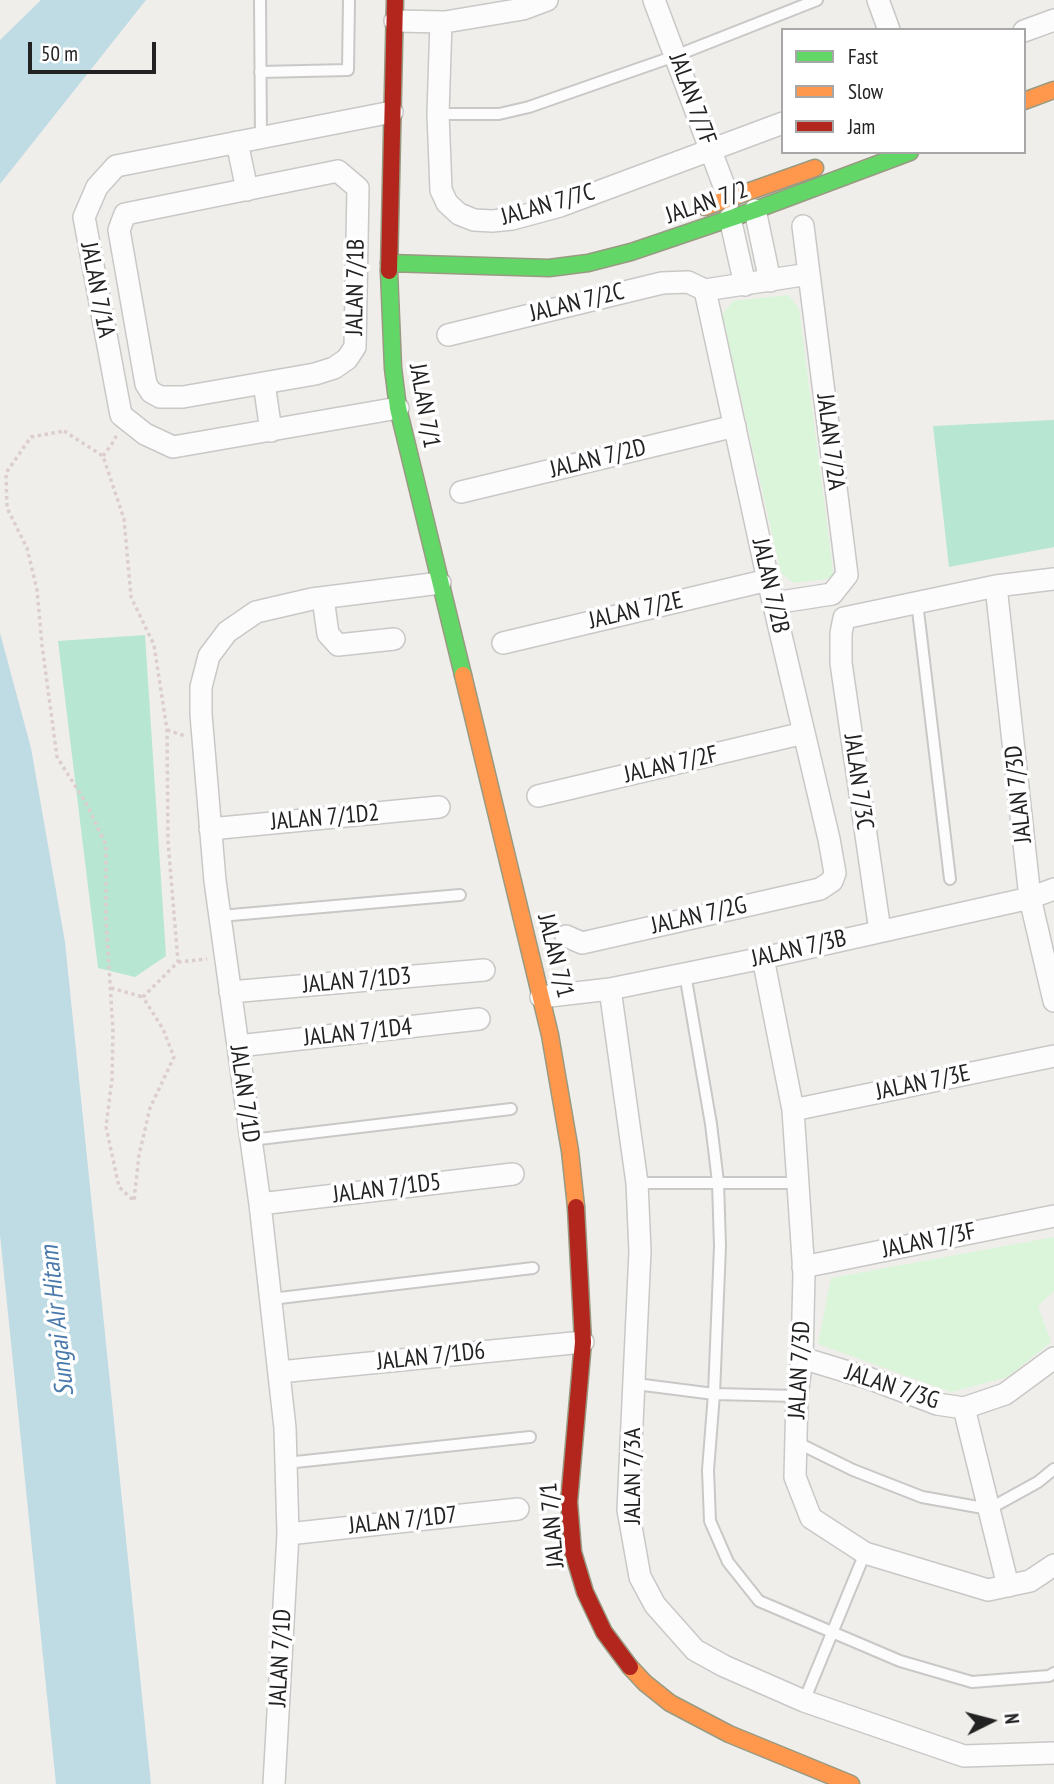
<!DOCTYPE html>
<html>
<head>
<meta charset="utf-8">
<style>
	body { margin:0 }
	#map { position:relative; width:1054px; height:1784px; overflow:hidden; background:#f0eeeb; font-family:"PT Sans Narrow",sans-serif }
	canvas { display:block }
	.legend { position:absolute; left:781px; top:28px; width:245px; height:126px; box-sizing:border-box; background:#fff; border:2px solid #a7a7a7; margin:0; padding:9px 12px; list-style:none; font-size:21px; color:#222 }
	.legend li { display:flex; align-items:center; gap:14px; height:35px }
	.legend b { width:35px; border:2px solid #a7a7a7 }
	.north { position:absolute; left:956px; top:1686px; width:70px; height:70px; -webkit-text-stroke:5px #fff; paint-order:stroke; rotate:84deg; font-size:19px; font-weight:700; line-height:28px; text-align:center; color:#222 }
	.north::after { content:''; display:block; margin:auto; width:24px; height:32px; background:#222; clip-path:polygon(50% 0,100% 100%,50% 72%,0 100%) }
	.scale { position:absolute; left:28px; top:42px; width:128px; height:32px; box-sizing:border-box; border:4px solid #222; border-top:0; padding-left:9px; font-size:21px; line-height:24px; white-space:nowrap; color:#222; -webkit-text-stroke:5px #fff; paint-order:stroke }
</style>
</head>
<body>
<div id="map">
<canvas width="1054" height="1784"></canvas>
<ul class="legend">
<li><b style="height:9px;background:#63d668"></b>Fast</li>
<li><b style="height:9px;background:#ff974d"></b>Slow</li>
<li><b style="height:9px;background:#b3261e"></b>Jam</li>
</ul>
<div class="north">N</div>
<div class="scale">50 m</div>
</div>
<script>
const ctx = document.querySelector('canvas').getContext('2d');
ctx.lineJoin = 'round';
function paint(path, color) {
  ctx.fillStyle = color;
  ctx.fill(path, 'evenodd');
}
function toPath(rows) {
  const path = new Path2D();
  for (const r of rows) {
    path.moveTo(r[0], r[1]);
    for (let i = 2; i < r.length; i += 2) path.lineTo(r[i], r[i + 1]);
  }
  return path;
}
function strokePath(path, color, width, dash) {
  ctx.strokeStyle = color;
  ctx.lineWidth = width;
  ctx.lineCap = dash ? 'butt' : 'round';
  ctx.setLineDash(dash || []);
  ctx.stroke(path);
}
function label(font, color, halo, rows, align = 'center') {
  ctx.font = font + ' "PT Sans Narrow",sans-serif';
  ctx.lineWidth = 7;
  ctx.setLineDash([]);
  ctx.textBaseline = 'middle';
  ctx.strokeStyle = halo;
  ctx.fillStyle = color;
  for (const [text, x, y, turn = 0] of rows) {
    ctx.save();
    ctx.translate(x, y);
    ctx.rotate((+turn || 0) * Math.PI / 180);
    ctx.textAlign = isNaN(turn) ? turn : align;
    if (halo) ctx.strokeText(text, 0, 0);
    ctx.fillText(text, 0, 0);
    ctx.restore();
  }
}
const park = toPath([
	[788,295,799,308,834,578,793,583,781,573,722,315,733,301],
	[1054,1237,1054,1291,1038,1306,1051,1342,1008,1377,951,1392,818,1344,831,1278]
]);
const pitch = toPath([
	[1054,420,1054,547,949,567,933,426],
	[145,635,166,956,135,977,98,968,58,641]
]);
const water = toPath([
	[41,0,146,0,0,184,0,40],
	[0,633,31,748,65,942,151,1784,56,1784,0,1235]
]);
const path = toPath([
	[64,431,103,456,124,519,131,597,154,645,167,730,168,841,178,962,143,997,163,1029,174,1057,150,1108,139,1155,134,1201,119,1187,106,1127,112,1079,113,1030,106,920,106,845,86,803,57,757,42,645,37,590,27,548,7,508,6,473,31,437,64,431],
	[103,456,114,441,117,434],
	[167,730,185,736],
	[178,962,207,959],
	[111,988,143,997]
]);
const lane = toPath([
	[260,0,261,137],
	[260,72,348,70,349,0],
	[438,114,499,114,529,107,675,56,817,0],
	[917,602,950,879],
	[220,916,460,895],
	[685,974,711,1124,718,1182,720,1246,714,1394,708,1470,710,1521,728,1562,759,1601,900,1661,972,1682,1049,1676,1054,1673],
	[251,1140,511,1109],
	[637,1183,798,1183],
	[271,1299,533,1268],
	[636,1384,714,1394,797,1396],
	[796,1442,853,1470,922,1497,989,1509,1038,1482,1054,1469],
	[286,1463,530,1437],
	[804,1701,865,1553]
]);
const street = toPath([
	[654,0,729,199],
	[878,0,889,30],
	[395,21,445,22,523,9,547,0],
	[441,22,438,114,441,190,447,203,459,214,474,220,492,221,512,219,560,206,783,123],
	[1024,31,1054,20],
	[392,112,116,166,97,187,84,217,121,415,145,434,173,447,398,408],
	[237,142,247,190],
	[338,171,358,188,355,347,347,359,334,368,315,374,183,397,160,397,151,392,146,384,119,230,125,214,338,171],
	[755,210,770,281],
	[730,218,745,285],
	[705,290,809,274],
	[448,335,662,283,688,282,705,290],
	[264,383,271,431],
	[461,492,735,426],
	[996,586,1030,898,1054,1001],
	[323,598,328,634,338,645,394,639],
	[774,603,832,594,847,575,803,226],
	[503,643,768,580],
	[538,796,804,733],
	[210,829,439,807],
	[880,931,841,663,841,633,844,618,996,586,1054,579],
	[566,936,582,943,820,889,832,881,835,873,829,839,768,580,705,290],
	[763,958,793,1110,804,1274,802,1358,797,1396,795,1477,811,1518,865,1553,988,1590,1030,1581,1054,1565],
	[610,989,637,1183,640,1251,628,1510,640,1577,655,1605,695,1650,724,1666,804,1701,964,1756,1054,1753],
	[230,992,484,970],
	[541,997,610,989,763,958,1030,898,1054,889],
	[238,1046,479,1019],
	[793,1110,1054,1056],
	[260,1204,513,1174],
	[803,1267,1054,1216],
	[802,1358,868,1378,937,1404,964,1408,1005,1394,1054,1358],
	[279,1372,583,1342],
	[964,1408,1008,1586],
	[288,1534,518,1509],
	[274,1784,288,1534,285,1428,260,1204,215,881,201,714,201,687,209,656,227,632,256,612,312,599,440,583]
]);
const fast = toPath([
	[389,263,549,268,588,263,631,252,755,210,910,152],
	[389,271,393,368,398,408,463,675]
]);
const slow = toPath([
	[1024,101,1054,90],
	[705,207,815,168],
	[463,675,550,1035,570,1151,576,1207],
	[630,1667,645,1683,670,1703,729,1734,851,1784]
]);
const jam = toPath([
	[389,271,395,0],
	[576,1207,583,1342,569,1502,573,1552,585,1592,604,1632,630,1667]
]);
const streetNames = [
	["JALAN 7/7F",692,99,70],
	["JALAN 7/2",707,203,-19],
	["JALAN 7/7C",548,205,-16],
	["JALAN 7/1B",356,287,-89],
	["JALAN 7/1A",97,290,79],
	["JALAN 7/2C",577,303,-14],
	["JALAN 7/1",424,406,80],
	["JALAN 7/2A",830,442,83],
	["JALAN 7/2D",598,459,-14],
	["JALAN 7/2B",770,586,77],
	["JALAN 7/2E",636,611,-13],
	["JALAN 7/2F",671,765,-13],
	["JALAN 7/3C",858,782,82],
	["JALAN 7/3D",1019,794,-96],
	["JALAN 7/1D2",325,818,-5],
	["JALAN 7/2G",699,916,-13],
	["JALAN 7/3B",799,949,-13],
	["JALAN 7/1",555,956,76],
	["JALAN 7/1D3",357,981,-5],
	["JALAN 7/1D4",358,1033,-6],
	["JALAN 7/3E",923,1083,-12],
	["JALAN 7/1D",244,1094,82],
	["JALAN 7/1D5",387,1189,-7],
	["JALAN 7/3F",929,1241,-12],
	["JALAN 7/1D6",431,1357,-6],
	["JALAN 7/3D",800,1370,-87],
	["JALAN 7/3G",892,1387,18],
	["JALAN 7/3A",633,1476,-90],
	["JALAN 7/1D7",403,1521,-6],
	["JALAN 7/1",553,1525,-95],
	["JALAN 7/1D",281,1658,-87]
];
const waterNames = [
	["Sungai Air Hitam",58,1321,-96]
];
paint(park, '#daf5da');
paint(pitch, '#b7e6d2');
paint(water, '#bfdbe3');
strokePath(lane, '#c9c8c7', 14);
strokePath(street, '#c9c8c7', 24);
strokePath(fast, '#999a82', 19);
strokePath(slow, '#999a82', 19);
strokePath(jam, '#999a82', 19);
strokePath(path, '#dccecd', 3.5, [3.5, 3.5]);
strokePath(lane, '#fdfcfc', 10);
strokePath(street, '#fdfcfc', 21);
strokePath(fast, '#63d668', 16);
strokePath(slow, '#ff974d', 16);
strokePath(jam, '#b3261e', 16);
label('24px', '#222', '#fff', streetNames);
label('italic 26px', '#4a7aab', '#fff', waterNames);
</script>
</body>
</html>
